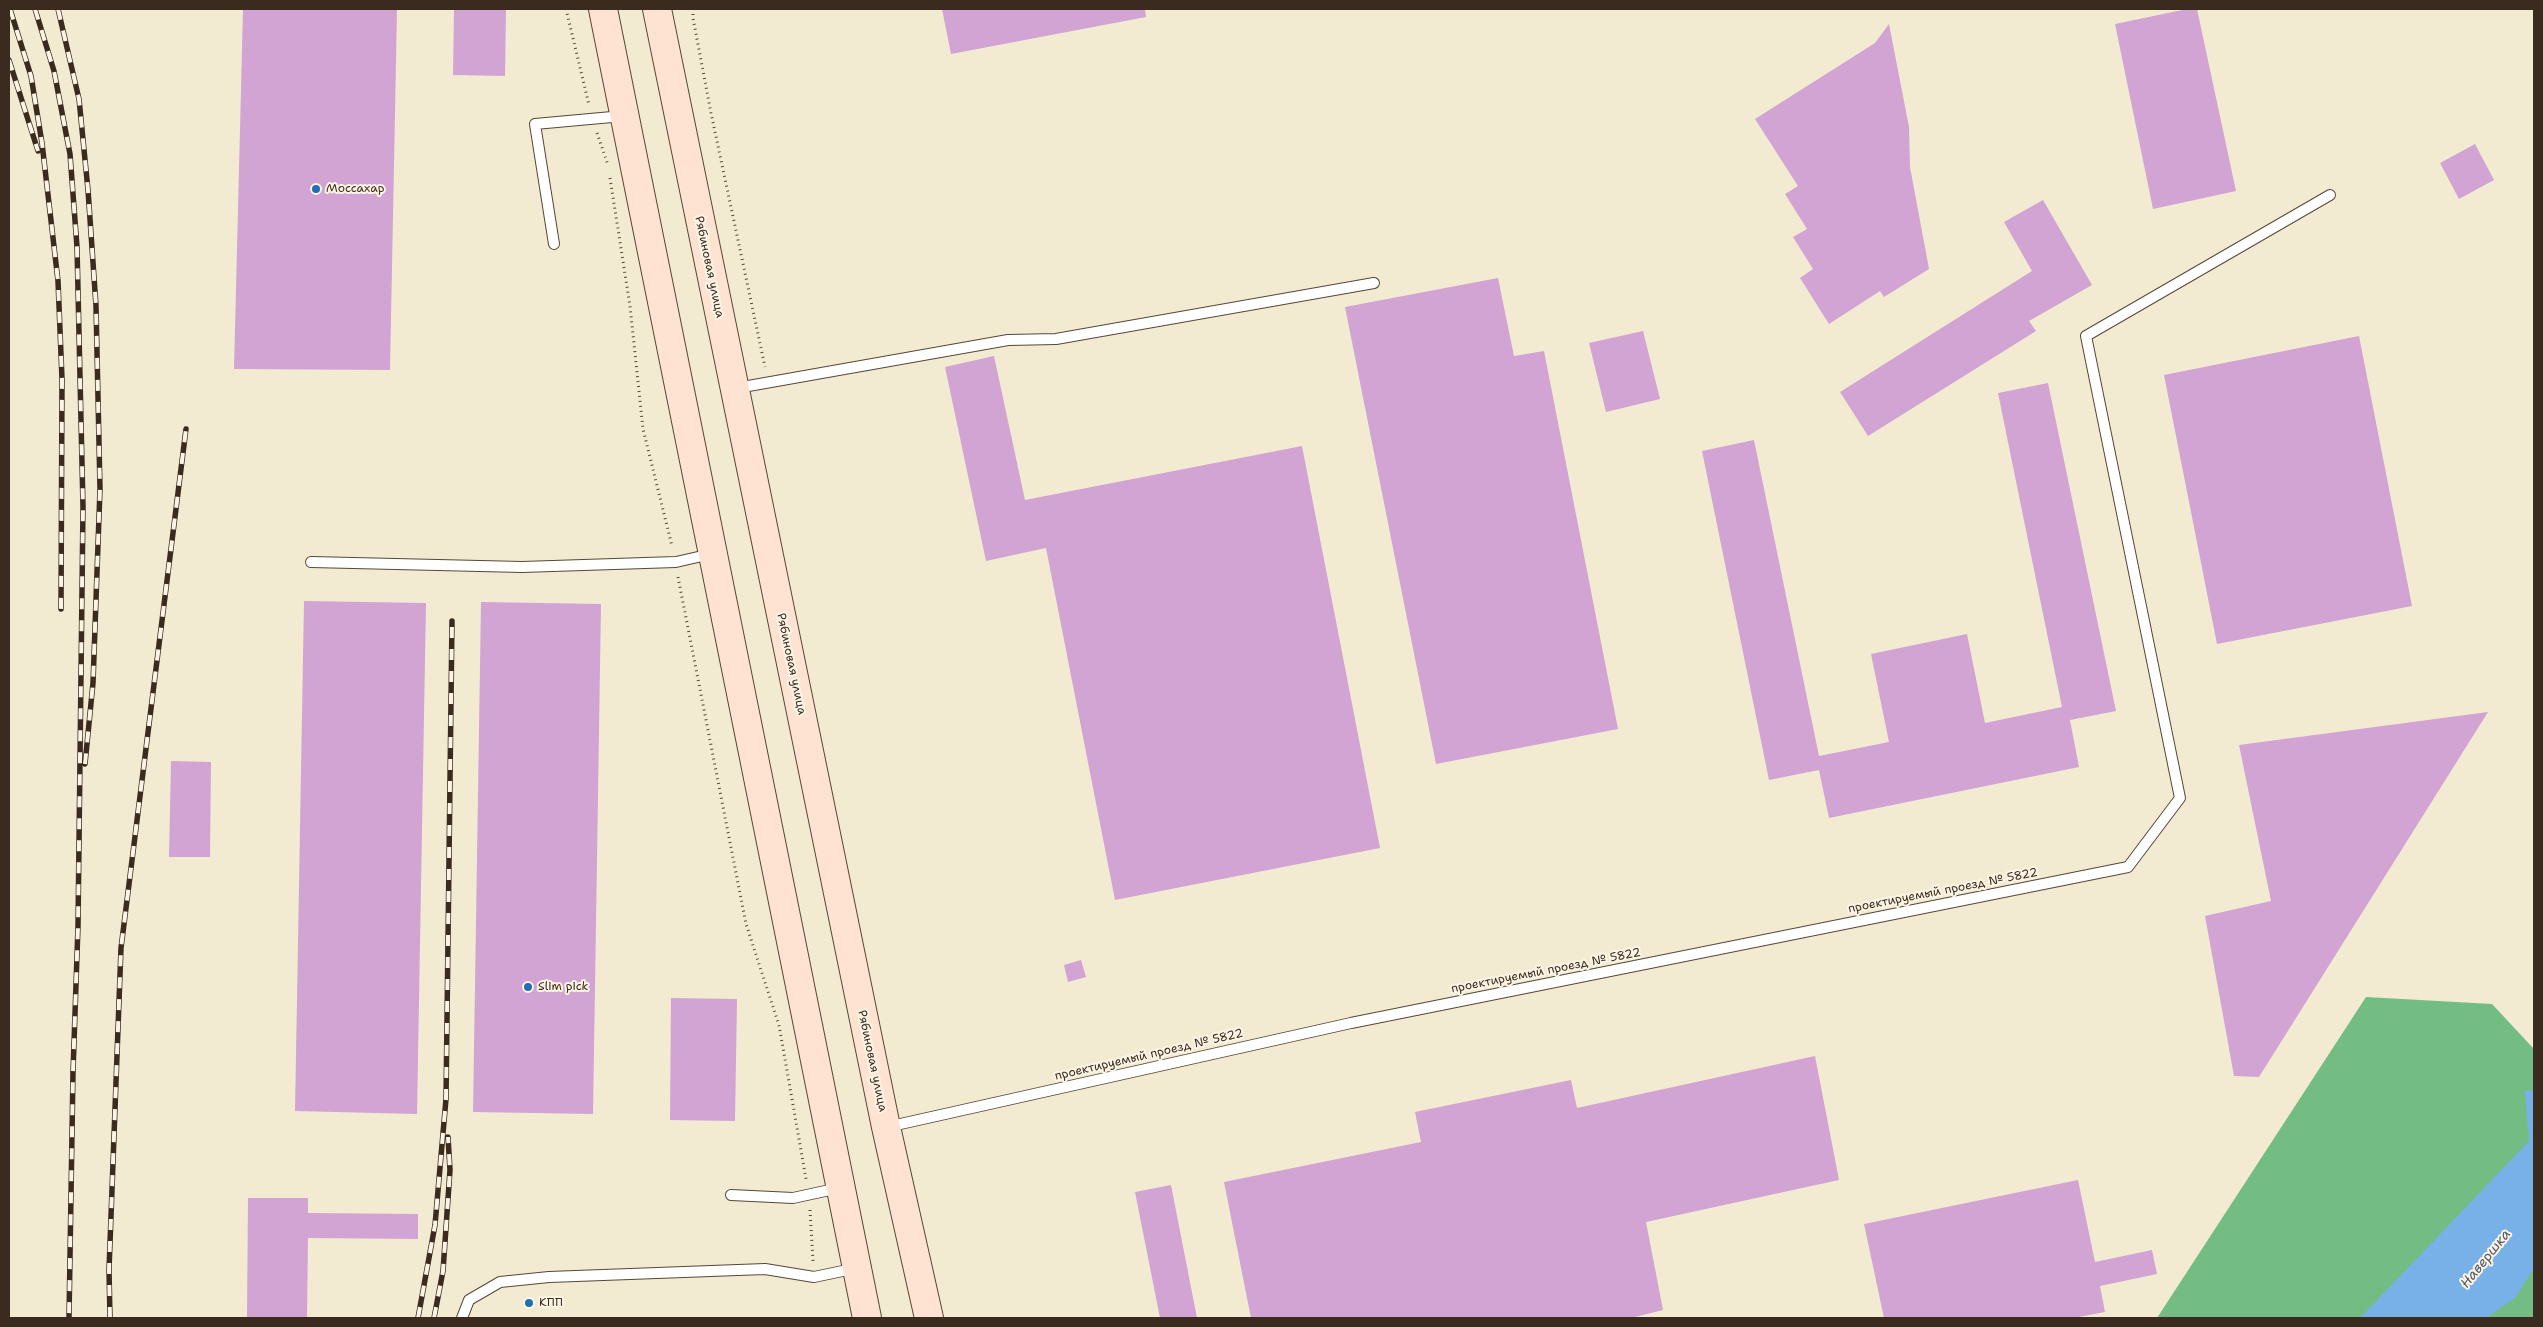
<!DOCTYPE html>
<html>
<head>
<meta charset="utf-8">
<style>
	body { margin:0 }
	#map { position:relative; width:2543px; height:1327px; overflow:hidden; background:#f2ebd2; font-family:"Shantell Sans",sans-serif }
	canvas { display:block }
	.frame { position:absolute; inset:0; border:10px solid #3b2a1e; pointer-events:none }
</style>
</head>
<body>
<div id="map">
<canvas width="2543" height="1327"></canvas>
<div class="frame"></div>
</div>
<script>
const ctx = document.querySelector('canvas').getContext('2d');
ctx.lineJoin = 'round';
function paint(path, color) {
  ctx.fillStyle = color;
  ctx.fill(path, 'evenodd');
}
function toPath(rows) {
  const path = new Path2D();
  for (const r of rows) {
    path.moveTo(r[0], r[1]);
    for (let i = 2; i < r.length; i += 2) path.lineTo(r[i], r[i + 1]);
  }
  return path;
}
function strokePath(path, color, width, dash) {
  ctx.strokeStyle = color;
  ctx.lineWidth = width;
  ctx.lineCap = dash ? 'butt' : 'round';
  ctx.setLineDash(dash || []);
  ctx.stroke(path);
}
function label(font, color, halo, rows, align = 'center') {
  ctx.font = font + ' "Shantell Sans",sans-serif';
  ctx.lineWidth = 4;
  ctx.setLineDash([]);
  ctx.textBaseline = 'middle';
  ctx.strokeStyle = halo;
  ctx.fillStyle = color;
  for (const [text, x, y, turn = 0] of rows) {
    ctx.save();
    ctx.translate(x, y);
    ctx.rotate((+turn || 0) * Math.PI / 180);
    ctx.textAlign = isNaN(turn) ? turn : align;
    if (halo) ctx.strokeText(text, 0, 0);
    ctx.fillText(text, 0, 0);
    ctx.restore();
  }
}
const forest = toPath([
	[2366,997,2492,1004,2534,1049,2534,1318,2157,1318]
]);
const water = toPath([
	[2525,1090,2534,1091,2534,1268,2515,1298,2486,1318,2360,1318,2529,1141]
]);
const building = toPath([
	[243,9,397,9,390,370,234,369],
	[454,9,506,9,505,76,453,75],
	[942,9,1145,9,1146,17,951,54],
	[2187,9,2197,9,2236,191,2153,209,2115,24],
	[1889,24,1909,127,1910,167,1929,269,1884,297,1880,291,1829,324,1800,278,1813,269,1793,237,1807,229,1785,194,1798,186,1755,119,1875,43],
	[2475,144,2494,180,2459,199,2440,163],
	[2043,200,2092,285,2029,321,2036,331,1868,436,1840,392,2032,271,2004,222],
	[1498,278,1514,356,1544,351,1618,729,1436,764,1345,307],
	[1643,331,1660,399,1606,412,1589,343],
	[2359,336,2412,606,2217,644,2164,375],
	[994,356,1025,500,1302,446,1380,848,1115,900,1046,548,986,561,945,367],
	[2048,383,2116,711,2070,720,2079,767,1829,818,1819,770,1769,780,1702,451,1754,440,1819,756,1889,742,1871,654,1967,634,1985,723,2062,707,1998,393],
	[304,601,426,603,417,1114,295,1111],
	[481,602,601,604,593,1114,473,1112],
	[2488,712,2259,1077,2234,1076,2205,916,2271,901,2239,745],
	[171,761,211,762,210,857,169,857],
	[1081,960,1086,977,1068,982,1064,965],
	[671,998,737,999,735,1121,670,1120],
	[1815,1056,1839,1180,1646,1222,1663,1310,1631,1318,1251,1318,1224,1182,1421,1142,1415,1112,1571,1080,1577,1108],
	[2078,1180,2095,1262,2152,1250,2157,1274,2100,1286,2105,1312,2073,1318,1884,1318,1864,1224],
	[1171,1185,1197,1318,1160,1318,1135,1192],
	[248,1198,308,1198,308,1213,418,1214,418,1239,308,1238,307,1318,247,1318]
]);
const path = toPath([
	[566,9,589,105],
	[693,9,693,18,711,113,765,367],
	[597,133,608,165],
	[610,178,630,306,643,429,672,546],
	[678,577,746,924,779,1025,806,1179],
	[810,1210,813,1261]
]);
const lane = toPath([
	[554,244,535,124,623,116],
	[737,388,1008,340,1056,339,1374,283],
	[311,562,522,567,676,562,711,554],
	[887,1127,1351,1023,2128,867,2180,798,2086,336,2330,195],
	[731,1195,793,1198,839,1188],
	[462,1318,469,1300,500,1282,549,1277,765,1269,814,1277,857,1268]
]);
const secondary = toPath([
	[603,9,867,1318],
	[657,9,886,1127,929,1318]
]);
const rail = toPath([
	[10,9,31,76,42,143,58,281,62,379,61,609],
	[35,9,54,71,70,154,77,247,83,507,78,926,73,1072,69,1318],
	[58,9,79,99,88,190,96,306,100,489,93,683,85,764],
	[9,60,38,151],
	[110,1318,109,1270,121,948,186,429],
	[418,1318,435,1225,446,1099,452,621],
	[434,1318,443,1271,450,1170,448,1137]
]);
const markers = [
	[316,189,5,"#1f6fb2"],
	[528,987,5,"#1f6fb2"],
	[529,1303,5,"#1f6fb2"]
];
const poiNames = [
	["Моссахар",326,189],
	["Slim pick",538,987],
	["КПП",539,1303]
];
const streetNames = [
	["Рябиновая улица",709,267,78],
	["Рябиновая улица",791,664,78],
	["проектируемый проезд № 5822",1943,891,-11],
	["проектируемый проезд № 5822",1546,971,-11],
	["проектируемый проезд № 5822",1149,1055,-13],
	["Рябиновая улица",872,1061,78]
];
const waterNames = [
	["Навершка",2486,1259,-51]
];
paint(forest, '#73bd84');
paint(water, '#77b1e8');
paint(building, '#d1a4d3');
strokePath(lane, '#564739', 12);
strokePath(secondary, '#564739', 30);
strokePath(path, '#564739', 3, [1, 4]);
strokePath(lane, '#fff', 10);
strokePath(secondary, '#fee3d2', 28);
strokePath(rail, '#3b2a1e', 5.5);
strokePath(rail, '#fcf5e5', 4, [11]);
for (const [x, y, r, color] of markers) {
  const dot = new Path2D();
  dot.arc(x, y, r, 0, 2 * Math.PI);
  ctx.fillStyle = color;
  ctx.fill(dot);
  strokePath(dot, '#fcf5e5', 2);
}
label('12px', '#3b2a1e', '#fcf5e5', poiNames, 'left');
label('12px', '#3b2a1e', '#fcf5e5', streetNames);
label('italic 14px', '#505965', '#fcf5e5', waterNames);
</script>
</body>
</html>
